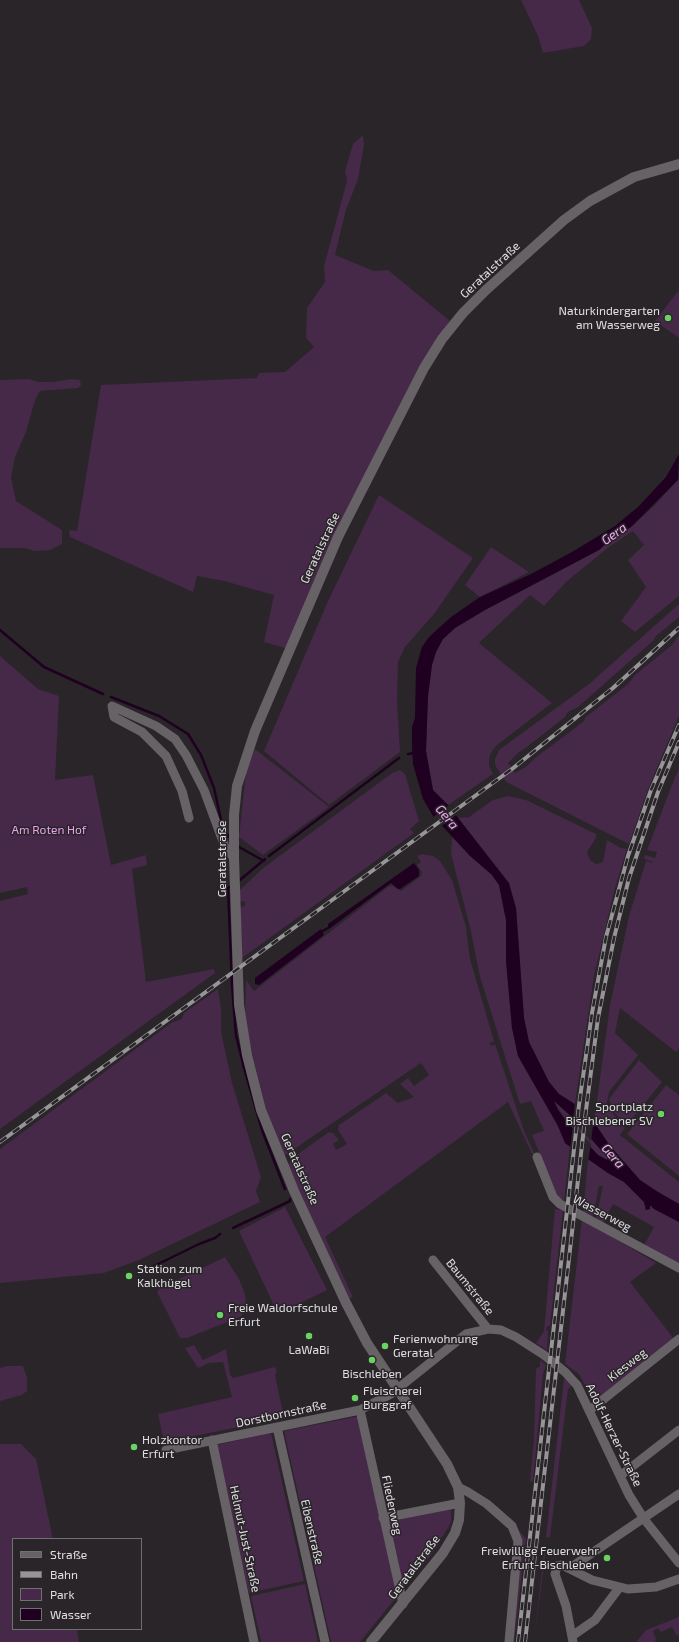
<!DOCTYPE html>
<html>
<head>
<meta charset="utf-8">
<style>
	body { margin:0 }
	#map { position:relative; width:679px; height:1642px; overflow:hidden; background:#292529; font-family:"Exo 2",sans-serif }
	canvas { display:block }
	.legend { position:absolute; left:12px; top:1538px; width:130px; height:92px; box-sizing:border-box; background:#292529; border:1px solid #726f72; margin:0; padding:5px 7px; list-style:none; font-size:12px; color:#e0dee0 }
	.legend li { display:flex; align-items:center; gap:8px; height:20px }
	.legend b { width:20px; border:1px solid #726f72 }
</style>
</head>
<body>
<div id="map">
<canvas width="679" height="1642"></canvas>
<ul class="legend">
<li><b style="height:5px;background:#666266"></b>Straße</li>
<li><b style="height:5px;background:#979597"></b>Bahn</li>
<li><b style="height:11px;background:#462848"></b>Park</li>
<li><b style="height:11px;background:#1f0021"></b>Wasser</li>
</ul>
</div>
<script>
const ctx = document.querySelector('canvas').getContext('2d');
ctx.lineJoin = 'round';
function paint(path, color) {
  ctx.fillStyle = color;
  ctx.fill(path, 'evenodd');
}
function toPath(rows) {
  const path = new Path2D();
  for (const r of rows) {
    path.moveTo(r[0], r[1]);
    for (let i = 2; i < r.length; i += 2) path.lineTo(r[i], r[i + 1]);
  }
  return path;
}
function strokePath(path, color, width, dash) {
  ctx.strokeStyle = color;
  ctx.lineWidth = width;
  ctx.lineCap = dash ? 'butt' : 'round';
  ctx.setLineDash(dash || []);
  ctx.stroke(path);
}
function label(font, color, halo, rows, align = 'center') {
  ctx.font = font + ' "Exo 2",sans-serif';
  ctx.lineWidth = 3;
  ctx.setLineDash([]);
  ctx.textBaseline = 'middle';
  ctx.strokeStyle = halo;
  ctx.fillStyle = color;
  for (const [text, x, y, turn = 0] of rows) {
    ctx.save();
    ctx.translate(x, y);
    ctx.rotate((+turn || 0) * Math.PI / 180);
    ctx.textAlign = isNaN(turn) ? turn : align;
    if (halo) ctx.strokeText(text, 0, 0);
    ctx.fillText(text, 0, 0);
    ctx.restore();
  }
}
const green = toPath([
	[521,0,579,0,592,28,591,39,584,46,543,53,538,36],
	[363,135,364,145,358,179,346,210,335,255,374,271,388,270,450,321,288,649,264,642,274,595,224,581,197,576,193,592,70,537,69,530,77,531,101,385,257,378,259,373,285,372,314,347,306,338,307,308,325,282,324,266,347,181,345,171,353,144],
	[678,291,679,292,679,338,655,321],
	[29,379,38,382,52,382,72,379,80,380,81,385,78,388,40,391,35,400,26,432,15,457,11,477,16,501,62,530,62,544,50,550,34,551,24,548,0,548,0,380],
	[679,478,679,596,635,632,621,621,646,587,628,560,644,545,633,531,609,547,567,581,544,606,530,595,479,643,552,703,497,745,492,751,489,758,489,766,493,774,448,805,433,790,426,751,428,696,432,665,436,652,443,639,455,628,485,610,599,550,610,540,631,527,654,506],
	[379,495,473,558,434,614,405,647,398,662,397,700,400,752,329,805,264,751,328,601],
	[491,547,529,572,480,597,465,585],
	[679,604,679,617,656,636,653,641,578,707,568,712,565,717,528,746,518,753,508,763,515,773,527,766,535,758,583,722,586,717,628,684,635,675,672,645,679,635,679,716,649,787,629,844,506,782,495,765,495,759,499,750,589,684],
	[0,656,38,689,59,696,55,780,93,775,111,865,146,855,147,865,132,869,146,982,214,969,215,973,0,1129,0,901,28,894,27,887,0,893],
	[255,749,329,807,263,855,239,837,246,772],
	[679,769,679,1049,676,1052,620,1008,615,1033,638,1055,609,1092,607,1103,608,1108,625,1128,620,1135,679,1182,679,1204,658,1192,640,1180,610,1146,594,1122,610,1005,629,916,646,861,653,863,653,862,644,859,645,855,655,858,657,852,647,850,675,777],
	[400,770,405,774,419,821,410,829,414,833,242,958,240,907,245,906,245,902,240,901,240,890,262,869,392,773],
	[508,796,526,800,596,834,596,838,587,852,590,860,596,864,603,862,607,840,621,848,627,849,615,888,594,976,575,1104,559,1094,549,1082,529,1042,524,1018,516,908,471,835,458,818,469,817,493,800],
	[452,837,492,875,499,885,506,920,506,961,512,1028,518,1056,558,1126,565,1143,570,1147,564,1201,556,1194,532,1135,544,1131,531,1101,520,1104,480,977,470,927,451,854],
	[422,854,433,856,440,861,452,880,466,927,470,959,494,1041,490,1043,491,1046,495,1044,524,1131,535,1155,533,1156,508,1102,325,1237,353,1297,349,1299,288,1166,289,1163,302,1151,329,1132,333,1133,339,1140,333,1144,336,1150,347,1144,338,1130,339,1125,386,1093,398,1103,414,1097,400,1084,408,1078,414,1086,429,1075,421,1063,284,1156,266,1109,250,1045,245,1015,246,980,254,991,389,886,393,886,401,891,421,876,422,872,417,865,421,862,417,856],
	[218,989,221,1008,221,1031,232,1083,261,1177,256,1191,260,1202,139,1260,104,1273,0,1283,0,1149,171,1023,182,1019,184,1013],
	[639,1060,662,1082,626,1126,612,1110,609,1099],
	[666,1085,679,1095,679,1176,627,1134],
	[553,1100,573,1118,607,1157,607,1160,598,1155,567,1122],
	[588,1159,608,1173,624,1182,644,1202,646,1210,649,1205,654,1209,679,1222,679,1264,644,1245,654,1227,613,1204,603,1223,596,1218,603,1186,599,1186,593,1216,583,1213],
	[285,1207,327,1290,278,1314,239,1231],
	[555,1209,563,1210,550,1326,547,1326,546,1331,548,1331,547,1350,536,1343,544,1331],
	[582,1219,656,1263,630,1282,674,1339,597,1400,593,1400,579,1374,565,1364],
	[225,1257,239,1279,245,1294,247,1311,240,1317,187,1338,180,1338,157,1292,162,1286,190,1274,193,1268,196,1271],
	[194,1345,203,1360,226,1349,230,1374,233,1378,275,1367,277,1372,275,1375,284,1418,164,1442,158,1414,232,1397,223,1362,209,1363,198,1368,185,1348],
	[540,1360,546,1365,543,1374,533,1482,530,1481,534,1438,536,1369,540,1366],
	[7,1366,23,1366,27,1378,27,1391,22,1395,0,1401,0,1368],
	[564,1379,569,1381,572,1386,568,1389,550,1538,546,1537],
	[360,1416,398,1595,360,1642,331,1642,284,1431],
	[271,1433,304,1581,249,1593,216,1445],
	[0,1444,21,1444,36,1459,53,1539,13,1539,13,1629,77,1629,79,1642,0,1642],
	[451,1508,451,1521,449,1526,431,1555,401,1590,385,1520],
	[519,1530,526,1539,514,1642,511,1642],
	[545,1541,545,1557,534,1642,543,1561],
	[305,1584,318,1642,261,1642,251,1596],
	[679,1617,679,1634,677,1636,672,1627,661,1632,658,1628,653,1631,656,1639,655,1642,636,1642,646,1630]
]);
const water = toPath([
	[679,454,678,480,631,527,610,540,599,550,485,610,455,628,443,639,436,652,432,665,428,696,426,751,433,790,448,805,509,883,516,908,524,1018,529,1042,549,1082,559,1094,573,1103,594,1122,610,1146,640,1180,658,1192,679,1204,679,1222,654,1209,650,1205,650,1209,646,1210,644,1202,624,1182,608,1173,565,1143,558,1126,518,1056,512,1028,506,961,506,920,499,885,492,875,470,856,433,816,423,799,413,764,412,747,412,727,415,718,416,668,422,647,429,637,451,617,480,597,531,574,572,552,615,526,638,507,666,477],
	[554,1101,573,1118,607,1157,607,1160,598,1155,567,1122,558,1110],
	[414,863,419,870,419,876,400,889,398,889,391,883,329,929,328,928,328,924],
	[321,929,324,935,259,985,255,984,255,978]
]);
const pier = toPath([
	[451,804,458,814,440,827,432,818],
	[575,1102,594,1119,591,1141,573,1121],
	[573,1125,591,1144,588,1162,570,1149]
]);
const stream = toPath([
	[0,630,44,667,103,694],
	[111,697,159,716,188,734,201,755,214,788,223,829,229,837],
	[408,754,415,753],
	[239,847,264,861],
	[269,856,399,758],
	[240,880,265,859],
	[229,887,228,888,232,985,236,1035,244,1068,262,1130,285,1189],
	[323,931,328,928],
	[233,1228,290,1201,290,1199],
	[146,1270,199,1244,215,1238,220,1234]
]);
const minor = toPath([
	[189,818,182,791,166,756,142,732,114,717,112,706,156,726,175,739,186,755,204,790,225,847,234,858],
	[537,1157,553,1197,560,1204,679,1268],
	[433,1260,488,1329],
	[360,1410,403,1604],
	[590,1410,679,1339],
	[277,1427,325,1642],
	[212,1440,254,1642],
	[166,1450,360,1410,391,1394,466,1334,488,1329,501,1330,516,1337,544,1355,565,1372,577,1385,629,1495,644,1519,679,1563],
	[620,1476,679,1430],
	[458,1487,468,1492,487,1504,512,1526,518,1541,509,1642],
	[383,1518,460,1503],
	[570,1568,679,1494],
	[572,1636,595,1620,619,1588],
	[573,1642,566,1606,555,1574,557,1566,562,1565,592,1580,628,1589,656,1587,679,1579]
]);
const tertiary = toPath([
	[371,1642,443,1553,455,1533,459,1520,460,1503,458,1487,447,1464,367,1343,346,1303,294,1191,261,1110,247,1055,239,1005,234,858,234,815,237,786,255,731,338,537,424,368,442,339,463,313,486,290,564,220,590,201,634,177,679,164]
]);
const rail = toPath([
	[0,1142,512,769,613,688,679,628],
	[518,1642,579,1105,592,1013,606,937,628,856,651,790,679,725],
	[525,1642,586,1110,598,1018,614,938,629,878,658,792,679,742]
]);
const markers = [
	[668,318,4,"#6ad363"],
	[661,1114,4,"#6ad363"],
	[129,1276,4,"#6ad363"],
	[220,1315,4,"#6ad363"],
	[309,1336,4,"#6ad363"],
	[385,1346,4,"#6ad363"],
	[372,1360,4,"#6ad363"],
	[355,1398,4,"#6ad363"],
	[134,1447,4,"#6ad363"],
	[607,1558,4,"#6ad363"]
];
const streetNames = [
	["Geratalstraße",490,270,-43],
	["Geratalstraße",320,548,-65],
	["Geratalstraße",222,859,-90],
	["Geratalstraße",300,1169,66],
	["Wasserweg",602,1213,28],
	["Baumstraße",470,1287,51],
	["Kiesweg",627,1365,-38],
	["Dorstbornstraße",281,1414,-12],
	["Adolf-Herzer-Straße",614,1435,64],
	["Fliederweg",392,1505,78],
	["Eibenstraße",312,1532,77],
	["Helmut-Just-Straße",245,1539,78],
	["Geratalstraße",414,1567,-53]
];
const poiNames = [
	["Naturkindergarten",660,311,"right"],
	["am Wasserweg",660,325,"right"],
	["Sportplatz",653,1107,"right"],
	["Bischlebener SV",653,1121,"right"],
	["Station zum",137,1269],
	["Kalkhügel",137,1283],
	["Freie Waldorfschule",228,1308],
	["Erfurt",228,1322],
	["Ferienwohnung",393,1339],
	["Geratal",393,1353],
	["LaWaBi",309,1350,"center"],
	["Bischleben",372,1374,"center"],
	["Fleischerei",363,1391],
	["Burggraf",363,1405],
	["Holzkontor",142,1440],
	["Erfurt",142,1454],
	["Freiwillige Feuerwehr",599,1551,"right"],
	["Erfurt-Bischleben",599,1565,"right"]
];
const parkNames = [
	["Am Roten Hof",49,830]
];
const waterNames = [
	["Gera",614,534,-36],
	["Gera",447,817,50],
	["Gera",613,1156,49]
];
paint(green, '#462848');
paint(water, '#1f0021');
paint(pier, '#292529');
strokePath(stream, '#1f0021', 2.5);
strokePath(minor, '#666266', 9);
strokePath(tertiary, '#666266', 10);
strokePath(rail, '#979597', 4);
strokePath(rail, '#292529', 2.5, [8]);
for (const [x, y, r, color] of markers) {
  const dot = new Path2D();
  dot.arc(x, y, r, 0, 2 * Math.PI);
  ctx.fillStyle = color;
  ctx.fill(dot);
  strokePath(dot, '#292529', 1.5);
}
label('12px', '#e0dee0', '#292529', streetNames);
label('12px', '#e0dee0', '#292529', poiNames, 'left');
label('12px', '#eca0ee', '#292529', parkNames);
label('italic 13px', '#f5a8f7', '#292529', waterNames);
</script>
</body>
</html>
